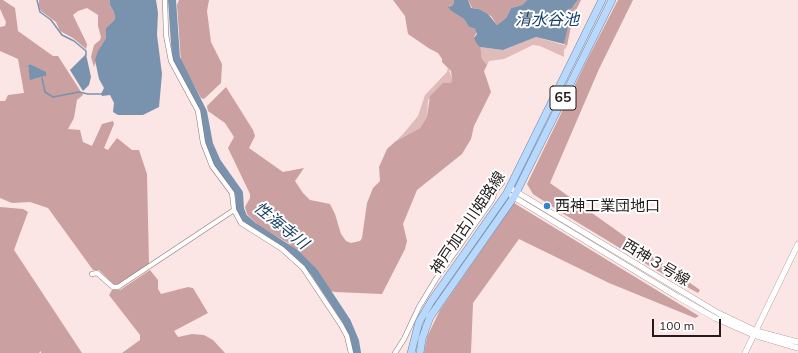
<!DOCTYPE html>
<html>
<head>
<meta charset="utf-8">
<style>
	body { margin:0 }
	#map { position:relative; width:798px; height:353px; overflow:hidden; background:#fce6e5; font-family:Mulish,sans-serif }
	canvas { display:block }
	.scale { position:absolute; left:652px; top:319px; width:69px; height:18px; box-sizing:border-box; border:2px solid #231b1b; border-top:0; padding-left:5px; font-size:12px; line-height:14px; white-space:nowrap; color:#231b1b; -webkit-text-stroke:3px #fff; paint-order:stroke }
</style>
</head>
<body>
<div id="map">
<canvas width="798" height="353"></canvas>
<div class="scale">100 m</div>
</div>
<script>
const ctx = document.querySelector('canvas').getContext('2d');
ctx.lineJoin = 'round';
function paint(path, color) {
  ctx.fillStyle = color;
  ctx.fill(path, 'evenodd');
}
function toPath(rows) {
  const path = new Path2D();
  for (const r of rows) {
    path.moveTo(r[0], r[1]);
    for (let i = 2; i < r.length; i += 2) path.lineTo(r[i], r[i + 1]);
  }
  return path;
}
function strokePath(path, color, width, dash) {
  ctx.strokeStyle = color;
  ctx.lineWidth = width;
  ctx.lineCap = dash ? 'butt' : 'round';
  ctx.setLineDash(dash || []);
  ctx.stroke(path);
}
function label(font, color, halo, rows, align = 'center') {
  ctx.font = font + ' Mulish,"Noto Sans JP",sans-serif';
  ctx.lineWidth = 4;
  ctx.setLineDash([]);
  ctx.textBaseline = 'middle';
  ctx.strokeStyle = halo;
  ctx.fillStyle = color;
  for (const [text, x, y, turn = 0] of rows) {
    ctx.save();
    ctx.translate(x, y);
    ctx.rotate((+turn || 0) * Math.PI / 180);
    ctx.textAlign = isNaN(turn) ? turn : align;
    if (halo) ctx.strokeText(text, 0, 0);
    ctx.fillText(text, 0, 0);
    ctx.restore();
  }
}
const green = toPath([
	[536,37,567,46,564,50,564,57,540,46,533,45,504,59,489,61,487,65,482,59,480,47,503,50],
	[448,67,452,78,451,83,428,100,427,117,420,128,396,141,403,134,418,116,425,95,447,72]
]);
const forest = toPath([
	[0,0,3,0,15,8,18,31,53,56,58,56,83,95,77,100,74,118,68,129,80,130,83,142,92,146,102,124,113,121,114,124,104,148,108,150,117,138,132,150,139,150,147,174,149,264,119,284,114,285,99,270,93,270,48,208,30,202,12,203,0,198,0,101,5,101,8,95,24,93,18,59,0,51,0,27,5,26,6,22,0,9],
	[30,64,45,72,46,76,34,79,29,71,28,65],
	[39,0,110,0,110,5,114,12,115,19,106,28,106,38,100,48,94,67,91,57,94,45,100,40,101,37,98,26,98,15,87,8,78,11,73,15,87,44,86,49,73,38,60,31,56,22,41,11,39,6],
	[179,0,209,0,207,11,211,42,222,64,221,83,204,99,201,98,181,62,177,5],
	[393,0,454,0,453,5,449,6,451,11,464,19,469,27,475,29,477,32,474,37,480,45,482,59,487,65,484,71,491,92,474,126,471,139,462,154,417,190,403,224,407,241,405,249,382,294,335,292,330,291,312,265,288,243,259,226,247,214,245,207,250,198,250,194,228,148,234,137,225,123,208,111,207,106,226,87,253,130,255,136,249,148,283,172,304,168,295,181,303,193,310,200,330,204,335,214,341,234,346,241,351,243,360,241,362,238,367,203,373,188,380,181,379,167,387,149,396,141,420,128,427,117,430,96,443,83,451,83,452,78,451,71,442,62,442,59,438,53,430,49,408,34,405,16],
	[468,0,527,0,522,5,511,8,506,18,497,25,491,16,479,9,472,8],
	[578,0,581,0,573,16,567,46,564,44,567,10,574,6],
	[618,0,633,0,599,69,550,183,700,290,698,293,656,270,562,213,533,194,527,184,586,62],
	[514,203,699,316,695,318,609,283,519,239,473,303,471,353,424,353,427,337,440,310],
	[0,207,23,209,28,212,14,250,82,353,41,353,41,351,39,353,0,353],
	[150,270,158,280,158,289,161,294,188,287,193,288,208,313,174,331,178,337,192,334,204,335,213,340,225,353,122,353,140,340,140,335,109,295,112,290,120,290]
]);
const water = toPath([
	[110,0,156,0,158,13,157,35,162,74,159,107,143,115,118,115,113,112,114,103,110,95,102,96,101,94,104,88,99,79,95,60,98,51,106,38,106,28,115,19,114,12,110,5],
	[454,0,468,0,471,8,479,9,488,14,497,25,506,18,511,8,522,5,527,0,578,0,572,8,567,10,568,26,564,44,536,37,503,50,480,47,477,44,474,38,477,34,475,29,469,27,464,19,451,11,448,7,453,5],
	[86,54,91,77,89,85,83,91,70,70],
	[30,64,46,72,46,76,30,80,28,65]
]);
const stream = toPath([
	[37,0,40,12,51,20,62,35,74,41,86,51,86,55],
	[42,78,45,92,53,97,79,92,88,94,103,94]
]);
const river = toPath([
	[172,0,176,58,203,112,209,144,217,162,239,193,240,209,243,217,253,226,295,253,314,272,347,322,355,341,357,353]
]);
const minor = toPath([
	[165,0,166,35,171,61,198,111,203,143,212,166,232,193,234,210,241,223,282,249,303,268,341,325,347,336,351,353],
	[92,274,97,273,113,287,118,287,234,210],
	[395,353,404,339,419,307,436,279,492,200,495,191,502,183]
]);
const tertiary = toPath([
	[510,188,718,313,756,331,798,342],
	[512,196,678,297,715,318,754,335,798,348],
	[745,353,798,244]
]);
const primary = toPath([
	[411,353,419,322,432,300,507,193,602,0],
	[420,353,422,339,430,317,514,197,612,0]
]);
const markers = [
	[547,206,4,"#3183d2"]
];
const shields = [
	[563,98,26]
];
const shieldNames = [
	["65",563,98]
];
const poiNames = [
	["西神工業団地口",555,206]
];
const streetNames = [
	["神戸加古川姫路線",468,223,-56],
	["西神３号線",656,263,31]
];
const waterNames = [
	["清水谷池",547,20],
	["性海寺川",281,226,39]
];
paint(green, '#dfbbba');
paint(forest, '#caa0a0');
paint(water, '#7992ae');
strokePath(stream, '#7992ae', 1.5);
strokePath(river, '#7992ae', 8);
strokePath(minor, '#897575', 5.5);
strokePath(tertiary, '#897575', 6);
strokePath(primary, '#6686ac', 8);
strokePath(minor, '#fff', 4.5);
strokePath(tertiary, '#fff', 5.5);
strokePath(primary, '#b9d9fc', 7);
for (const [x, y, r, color] of markers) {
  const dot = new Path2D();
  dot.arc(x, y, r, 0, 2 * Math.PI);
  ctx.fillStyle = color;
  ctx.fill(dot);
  strokePath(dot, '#fff', 1.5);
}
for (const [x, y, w] of shields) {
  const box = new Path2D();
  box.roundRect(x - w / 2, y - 12, w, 24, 3);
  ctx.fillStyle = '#fff';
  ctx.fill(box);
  strokePath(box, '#231b1b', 1);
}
label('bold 14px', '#231b1b', null, shieldNames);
label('15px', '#231b1b', '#fff', poiNames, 'left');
label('15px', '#231b1b', '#fff', streetNames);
label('italic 16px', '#183f65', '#fff', waterNames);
</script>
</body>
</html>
